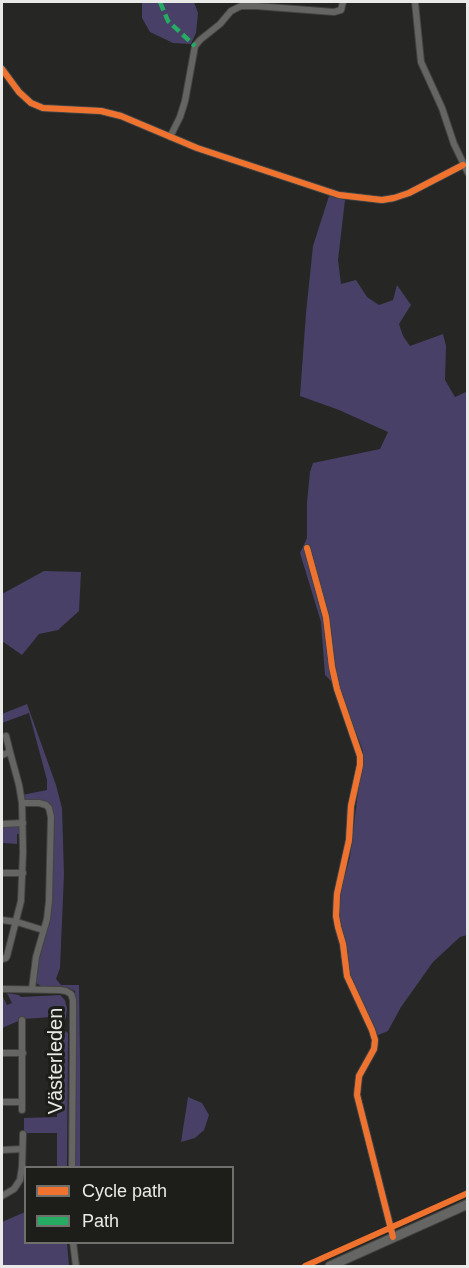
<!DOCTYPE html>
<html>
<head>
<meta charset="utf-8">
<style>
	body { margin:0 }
	#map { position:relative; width:469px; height:1268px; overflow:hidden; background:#262624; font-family:Helvetica,sans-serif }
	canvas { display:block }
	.frame { position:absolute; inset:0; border:3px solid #e9eae7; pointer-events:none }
	.legend { position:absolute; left:24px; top:1166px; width:210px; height:78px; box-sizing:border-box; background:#1d1e19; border:2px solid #6f706b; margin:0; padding:8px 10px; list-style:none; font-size:18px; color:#e9eae7 }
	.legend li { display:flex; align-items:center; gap:12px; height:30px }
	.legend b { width:30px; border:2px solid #6f706b }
</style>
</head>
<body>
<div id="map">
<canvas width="469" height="1268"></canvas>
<div class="frame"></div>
<ul class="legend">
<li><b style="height:8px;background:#ef722f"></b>Cycle path</li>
<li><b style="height:8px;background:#26ab63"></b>Path</li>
</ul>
</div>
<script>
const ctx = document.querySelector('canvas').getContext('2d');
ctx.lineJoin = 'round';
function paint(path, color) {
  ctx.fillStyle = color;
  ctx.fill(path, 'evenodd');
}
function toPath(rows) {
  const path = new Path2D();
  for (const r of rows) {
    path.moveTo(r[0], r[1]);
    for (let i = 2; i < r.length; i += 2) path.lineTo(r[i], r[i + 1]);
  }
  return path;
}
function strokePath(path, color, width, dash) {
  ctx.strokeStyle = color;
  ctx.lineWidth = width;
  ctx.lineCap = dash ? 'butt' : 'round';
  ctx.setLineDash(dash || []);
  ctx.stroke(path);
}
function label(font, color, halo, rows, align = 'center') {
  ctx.font = font + ' Helvetica,sans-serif';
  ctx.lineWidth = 6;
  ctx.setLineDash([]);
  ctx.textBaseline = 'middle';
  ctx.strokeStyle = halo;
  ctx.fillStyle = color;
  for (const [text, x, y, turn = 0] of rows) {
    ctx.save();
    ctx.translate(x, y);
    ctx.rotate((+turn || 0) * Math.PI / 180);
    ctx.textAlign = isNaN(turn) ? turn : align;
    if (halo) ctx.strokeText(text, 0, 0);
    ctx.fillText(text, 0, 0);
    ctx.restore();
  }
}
const green = toPath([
	[142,2,194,2,198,13,196,33,191,44,173,43,150,32,142,18],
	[329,196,345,200,338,260,341,284,356,280,367,297,379,305,393,300,397,285,411,305,399,324,403,336,410,346,443,334,446,346,445,380,455,397,466,392,466,379,467,378,468,793,466,794,467,935,460,937,433,962,401,1007,388,1031,376,1036,350,978,339,915,341,889,350,857,363,751,339,689,325,675,321,622,300,553,307,538,307,502,310,472,313,463,380,449,388,432,339,410,300,396,306,313,313,246],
	[44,571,81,572,79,611,58,630,39,634,22,655,2,641,2,594],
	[27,704,56,785,62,808,64,874,60,968,56,979,61,985,79,985,80,1059,80,1167,75,1167,75,991,69,988,41,986,36,983,37,967,49,924,52,906,51,810,49,806,26,802,23,798,22,795,47,790,47,780,29,713,2,723,2,714],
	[3,827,19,827,21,834,17,834,17,844,3,843],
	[7,993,19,995,21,997,60,995,65,1000,67,1008,66,1018,61,1022,62,1029,68,1033,67,1167,57,1167,57,1133,24,1133,24,1118,57,1117,56,1040,52,1017,23,1019,2,1028,2,995,7,1005,12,1003],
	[188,1097,202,1103,209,1115,204,1130,195,1138,181,1142],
	[25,1212,26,1242,67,1243,69,1266,2,1266,2,1222]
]);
const minor = toPath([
	[415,2,421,62,442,108,454,144,468,173],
	[2,69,19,92,31,103,43,108,101,111,121,116,197,148,339,195,382,200,394,198,409,193,463,165],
	[170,137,180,117,185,101,195,46,200,40,220,24,231,11,241,6,256,6,334,12,341,10,343,2],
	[307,548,326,617,332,667,337,689,360,756,360,765,351,806,349,840,337,894,336,916,338,927,343,944,347,976,372,1030,375,1040,374,1049,359,1076,357,1095,393,1237],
	[6,736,10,752],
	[2,755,10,752,19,785,22,803,23,852,21,901,7,956,6,958,2,959],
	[22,803,39,803,46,805,49,808,51,817,49,901,47,919,36,957,32,989],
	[2,824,23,823],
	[2,873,23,873],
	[2,920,17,922,43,930],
	[2,989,60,990,66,991,71,994,73,1000,73,1040,72,1168],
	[22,1020,22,1110],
	[2,1053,23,1053],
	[2,1102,22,1102],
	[2,1150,22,1149],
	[2,1196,14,1189,20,1180,22,1167,23,1134],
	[73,1242,76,1266]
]);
const secondary = toPath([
	[330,1266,468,1204]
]);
const quiet = toPath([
	[160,2,168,21,195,46]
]);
const cycleway = toPath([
	[2,69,19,92,31,103,43,108,101,111,121,116,197,148,339,195,382,200,394,198,409,193,463,165],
	[307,548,326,617,332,667,337,689,360,756,360,765,351,806,349,840,337,894,336,916,338,927,343,944,347,976,372,1030,375,1040,374,1049,359,1076,357,1095,393,1237],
	[305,1266,468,1193]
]);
const streetNames = [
	["Västerleden",56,1061,-90]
];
paint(green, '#484067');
strokePath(minor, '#434341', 8);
strokePath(secondary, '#434341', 11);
strokePath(minor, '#656563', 6);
strokePath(secondary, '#656563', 9);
strokePath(quiet, '#26ab63', 4.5, [9, 4.5]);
strokePath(cycleway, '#ef722f', 6);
label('20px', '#e9eae7', '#1d1e19', streetNames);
</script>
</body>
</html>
